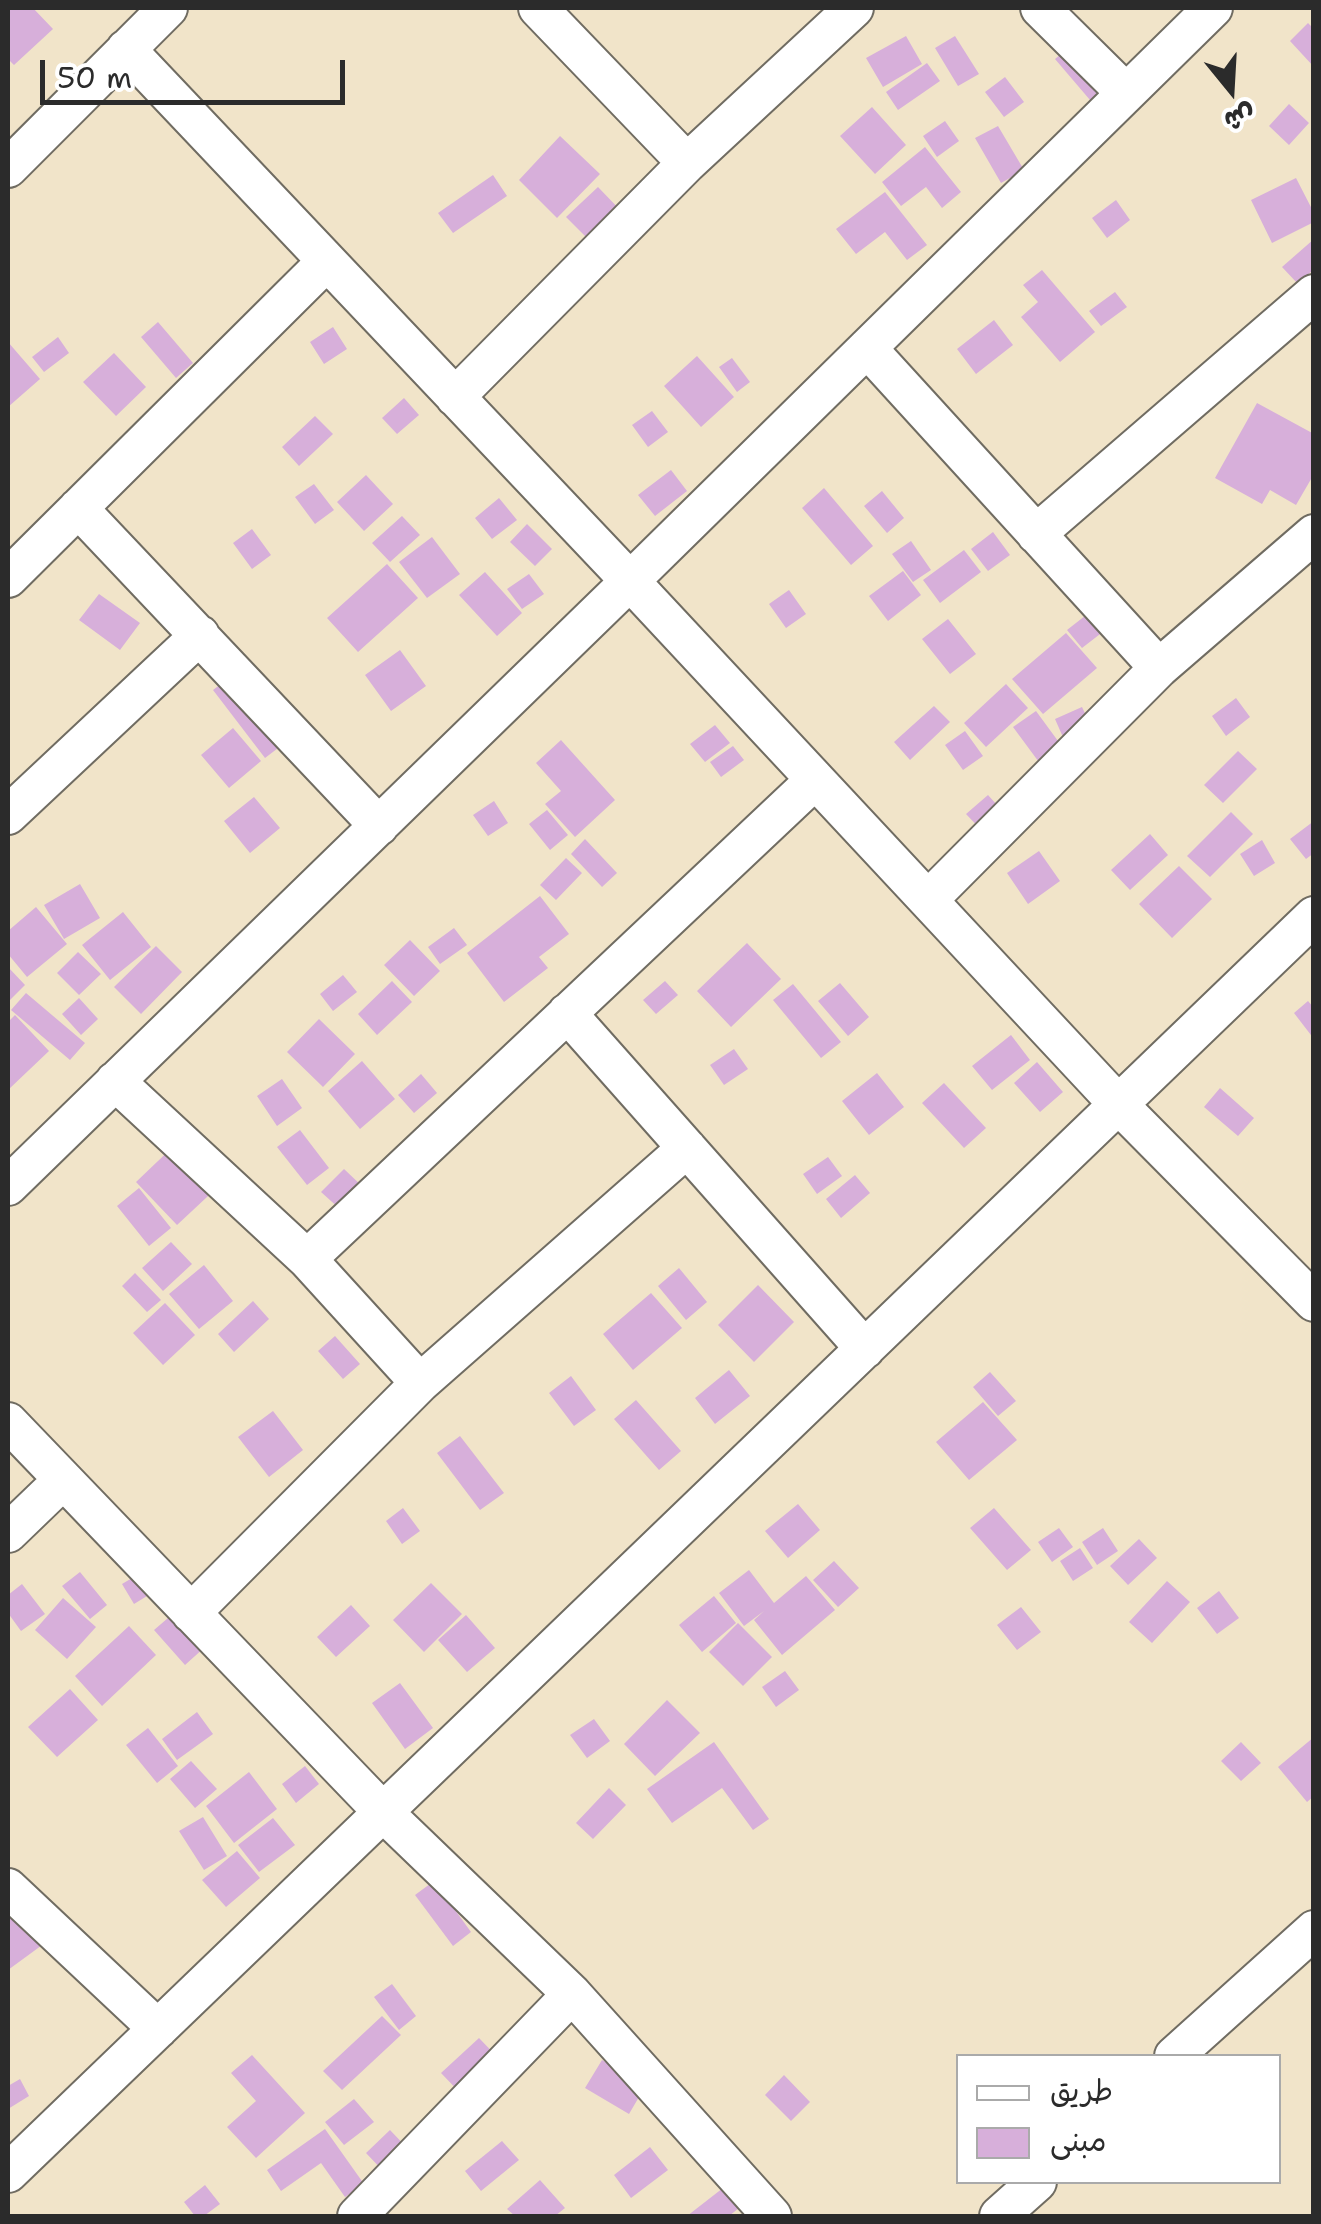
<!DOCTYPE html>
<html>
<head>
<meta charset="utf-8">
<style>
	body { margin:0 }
	#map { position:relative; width:1321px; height:2224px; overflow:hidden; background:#f1e4c9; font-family:"Shantell Sans","Playpen Sans Arabic",sans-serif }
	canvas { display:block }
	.frame { position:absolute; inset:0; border:10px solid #2b2b2b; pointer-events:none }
	.legend { position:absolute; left:956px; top:2054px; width:325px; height:130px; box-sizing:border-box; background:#fff; border:2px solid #aaa; margin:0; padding:12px 18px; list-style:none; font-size:30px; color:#2b2b2b }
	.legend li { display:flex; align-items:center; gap:20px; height:50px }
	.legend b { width:50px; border:2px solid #aaa }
	.north { position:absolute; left:1181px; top:40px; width:100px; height:100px; -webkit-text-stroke:8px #fff; paint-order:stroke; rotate:162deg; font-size:28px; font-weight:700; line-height:40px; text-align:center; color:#2b2b2b }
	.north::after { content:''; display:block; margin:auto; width:35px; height:45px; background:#2b2b2b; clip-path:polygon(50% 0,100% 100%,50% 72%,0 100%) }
	.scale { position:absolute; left:40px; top:60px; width:305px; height:45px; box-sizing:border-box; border:5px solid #2b2b2b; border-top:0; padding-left:12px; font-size:30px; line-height:35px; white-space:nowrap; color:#2b2b2b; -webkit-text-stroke:8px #fff; paint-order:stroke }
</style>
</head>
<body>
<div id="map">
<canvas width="1321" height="2224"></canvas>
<div class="frame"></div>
<ul class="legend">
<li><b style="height:12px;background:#fff"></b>طريق</li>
<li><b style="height:28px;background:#d7afda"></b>مبنى</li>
</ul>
<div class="north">ش</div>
<div class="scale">50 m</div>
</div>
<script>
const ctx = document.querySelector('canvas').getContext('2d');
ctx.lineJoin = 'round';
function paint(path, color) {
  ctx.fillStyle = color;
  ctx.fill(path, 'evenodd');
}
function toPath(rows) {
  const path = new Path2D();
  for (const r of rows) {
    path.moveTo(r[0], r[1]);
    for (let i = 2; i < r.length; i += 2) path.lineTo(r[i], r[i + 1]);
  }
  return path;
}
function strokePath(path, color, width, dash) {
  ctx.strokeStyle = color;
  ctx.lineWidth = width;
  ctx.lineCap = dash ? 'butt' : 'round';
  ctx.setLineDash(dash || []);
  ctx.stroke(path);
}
const building = toPath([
	[8,8,33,8,53,29,14,65,8,59],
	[1308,23,1314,29,1314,67,1290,41],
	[906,36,922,64,883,87,866,58],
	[955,36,979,74,958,86,935,48],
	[1078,40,1113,81,1090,100,1055,59],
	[927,63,940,81,898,110,886,92],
	[1005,77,1024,102,1004,117,985,92],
	[1289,104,1309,123,1289,145,1269,126],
	[872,107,906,145,875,174,840,136],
	[945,121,959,141,937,157,923,136],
	[998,126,1024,170,1001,183,975,138],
	[560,136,600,174,557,218,519,180],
	[925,147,961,192,942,208,926,187,901,206,882,182],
	[493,175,507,196,453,233,438,213],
	[1296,178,1314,213,1314,222,1272,243,1251,200],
	[598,187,623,213,592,243,566,217],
	[885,192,927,245,907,260,885,232,856,254,836,229],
	[1116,200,1130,220,1107,238,1092,218],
	[1314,239,1314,269,1298,284,1282,267],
	[1042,270,1095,332,1060,362,1021,317,1038,302,1023,285],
	[1115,292,1127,307,1101,326,1089,311],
	[994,320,1013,345,976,374,957,349],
	[158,322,193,363,176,378,141,337],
	[333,327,347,349,324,364,310,342],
	[58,337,69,353,44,372,32,357],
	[8,342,40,379,8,407],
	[114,353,146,387,116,416,83,382],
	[697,356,734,397,701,427,664,386],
	[732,358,750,382,737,392,719,367],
	[404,398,419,415,397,434,382,418],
	[1257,403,1314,434,1314,474,1296,505,1270,490,1262,504,1215,478],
	[652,411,668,432,648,447,632,425],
	[315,416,333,434,299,466,282,447],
	[671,470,687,491,655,516,638,495],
	[366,475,393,504,364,531,337,502],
	[314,484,334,510,315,524,295,497],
	[824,488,873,546,851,565,802,508],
	[882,491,904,518,887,533,864,506],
	[499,498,517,520,492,539,475,518],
	[402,516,420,535,390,562,372,543],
	[527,524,552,549,535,566,510,542],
	[252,529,271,555,252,569,233,543],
	[993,532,1010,555,988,571,971,549],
	[432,537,460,574,427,598,399,562],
	[911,541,931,570,913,582,892,554],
	[964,550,981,572,940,603,923,580],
	[387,564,418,598,358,652,327,618],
	[903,571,921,595,888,621,869,596],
	[485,572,522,613,497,636,459,595],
	[529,574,544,594,522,609,507,589],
	[789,590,806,614,786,628,769,604],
	[99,594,140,623,120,650,79,620],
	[1090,612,1104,631,1082,648,1067,630],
	[948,619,976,654,950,674,922,639],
	[1066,633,1097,668,1043,714,1012,679],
	[400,650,426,686,391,711,365,675],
	[238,671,290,739,265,758,213,690],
	[1006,684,1028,708,986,747,964,723],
	[1236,698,1250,717,1226,736,1212,716],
	[934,706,950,722,910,760,894,742],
	[1082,707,1094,732,1066,744,1055,719],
	[1036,711,1069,756,1047,773,1013,727],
	[715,725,730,743,705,762,690,744],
	[233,728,261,761,229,788,201,755],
	[965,731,983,756,963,770,945,745],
	[561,740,615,800,575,837,545,804,561,791,536,763],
	[733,746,744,760,721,777,710,762],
	[1238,751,1257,769,1223,803,1204,785],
	[988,795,1007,816,986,835,966,814],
	[254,797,280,828,250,853,224,821],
	[494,801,508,823,488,836,473,815],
	[547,810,568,835,550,850,529,824],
	[1231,812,1253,834,1210,877,1187,856],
	[1314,821,1314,853,1306,859,1290,839],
	[1150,834,1168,855,1130,890,1111,870],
	[585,839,617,873,602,887,571,854],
	[1262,840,1275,863,1254,876,1240,854],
	[1039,851,1060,881,1028,904,1007,873],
	[566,858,582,873,556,900,540,885],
	[1179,866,1212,899,1172,938,1139,904],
	[80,884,100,918,64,939,44,905],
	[540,896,569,934,539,957,548,968,504,1002,467,953],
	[36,907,67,944,27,977,8,954,8,931],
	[123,912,151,947,110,980,82,945],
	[454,928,467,945,440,964,428,947],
	[410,940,440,971,414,996,384,965],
	[747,943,781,979,731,1027,697,991],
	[156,946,182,972,141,1014,114,987],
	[78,952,101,974,79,995,57,973],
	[8,967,25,985,8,1002],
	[343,975,357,992,333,1011,320,994],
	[392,981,412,1002,377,1035,358,1014],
	[665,981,678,995,656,1014,643,1000],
	[840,983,869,1017,848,1036,818,1001],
	[793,984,841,1042,821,1058,773,1000],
	[26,993,85,1043,70,1060,11,1010],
	[79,998,98,1019,81,1035,62,1014],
	[1308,1001,1314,1008,1314,1039,1294,1013],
	[15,1015,49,1051,8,1090,8,1022],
	[319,1019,355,1054,323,1087,287,1052],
	[1011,1035,1030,1060,992,1090,972,1066],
	[734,1049,748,1069,724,1085,710,1065],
	[362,1061,395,1099,360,1129,328,1091],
	[1037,1062,1063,1092,1040,1112,1014,1083],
	[877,1073,904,1107,869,1135,842,1101],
	[421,1074,437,1093,414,1113,398,1095],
	[282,1079,302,1108,277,1126,257,1096],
	[944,1083,986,1128,964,1148,922,1103],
	[1220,1088,1254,1118,1238,1136,1204,1107],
	[300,1130,329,1168,307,1185,277,1147],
	[180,1140,222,1183,177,1225,136,1182],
	[828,1157,842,1176,817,1194,803,1174],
	[344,1169,363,1187,341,1210,321,1192],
	[855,1175,870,1193,841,1218,826,1199],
	[139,1188,171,1228,149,1246,117,1206],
	[171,1242,192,1264,163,1291,142,1268],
	[204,1265,233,1301,199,1329,169,1294],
	[679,1268,707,1302,686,1320,658,1286],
	[135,1273,161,1300,147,1312,122,1286],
	[758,1285,794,1322,754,1362,718,1325],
	[651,1293,682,1328,633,1370,603,1334],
	[253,1301,269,1319,234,1352,218,1334],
	[165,1303,195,1335,163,1365,133,1333],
	[335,1336,360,1364,343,1379,318,1351],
	[729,1370,750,1396,715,1424,695,1398],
	[990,1372,1016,1401,998,1416,973,1387],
	[571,1376,596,1410,574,1426,549,1393],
	[636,1400,681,1451,659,1470,614,1419],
	[983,1402,1017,1440,969,1480,936,1442],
	[273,1411,303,1450,269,1477,238,1437],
	[460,1436,504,1493,480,1510,437,1453],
	[798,1504,820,1530,788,1558,765,1531],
	[403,1508,420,1531,402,1544,386,1521],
	[994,1508,1031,1550,1007,1570,970,1528],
	[1059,1528,1073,1547,1052,1562,1038,1542],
	[1103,1528,1118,1551,1097,1565,1082,1542],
	[1139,1539,1157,1558,1128,1585,1110,1566],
	[1080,1548,1093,1568,1073,1581,1060,1561],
	[834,1561,859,1588,838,1607,813,1580],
	[149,1568,160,1588,134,1604,122,1584],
	[749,1570,774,1603,806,1576,835,1610,782,1655,754,1620,764,1611,744,1626,719,1593],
	[80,1572,107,1605,90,1619,62,1586],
	[1167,1581,1190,1602,1152,1643,1129,1622],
	[431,1583,462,1614,424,1652,393,1620],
	[22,1584,45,1614,21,1631,8,1613,8,1595],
	[1219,1591,1239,1618,1217,1634,1197,1608],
	[714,1596,736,1623,702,1652,679,1625],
	[63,1598,96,1627,67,1659,35,1630],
	[351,1605,370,1626,336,1657,317,1637],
	[1021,1607,1041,1632,1017,1650,997,1625],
	[175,1612,205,1647,185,1665,154,1630],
	[466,1615,495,1648,467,1672,438,1640],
	[738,1623,772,1657,743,1686,709,1652],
	[129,1626,156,1655,102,1706,75,1676],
	[785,1671,799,1690,776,1707,762,1687],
	[400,1683,433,1728,405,1749,372,1703],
	[70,1689,98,1720,57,1757,28,1727],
	[667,1700,700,1733,655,1776,624,1744],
	[197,1712,213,1734,177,1760,162,1739],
	[594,1719,610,1741,587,1758,570,1735],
	[148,1728,178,1766,157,1783,126,1745],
	[1314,1737,1314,1796,1307,1802,1278,1767],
	[714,1742,769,1819,753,1830,722,1788,672,1823,647,1789],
	[1241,1742,1261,1763,1241,1781,1221,1761],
	[191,1761,217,1789,195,1808,170,1779],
	[305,1766,319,1784,296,1803,282,1784],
	[249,1772,277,1809,234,1843,206,1806],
	[609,1788,626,1805,593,1839,576,1823],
	[203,1817,227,1856,204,1870,179,1831],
	[273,1818,295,1845,259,1872,238,1845],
	[237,1851,260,1878,226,1907,202,1880],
	[434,1881,471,1932,453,1946,415,1895],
	[25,1907,49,1940,8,1970,8,1919],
	[392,1984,416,2016,399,2030,374,1997],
	[382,2016,401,2035,342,2090,323,2071],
	[479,2038,505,2065,467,2100,441,2073],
	[252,2055,305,2113,256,2158,227,2127,256,2101,231,2073],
	[602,2060,646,2085,629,2114,585,2088],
	[784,2075,810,2102,791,2121,765,2095],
	[20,2079,29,2096,8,2109,8,2086],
	[354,2099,374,2122,344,2145,325,2122],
	[325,2129,364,2184,345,2197,321,2163,281,2191,267,2170],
	[390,2130,410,2151,386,2174,366,2153],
	[502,2141,519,2160,481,2191,465,2171],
	[650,2147,668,2170,631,2198,614,2175],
	[540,2180,565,2208,555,2216,515,2216,507,2209],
	[205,2185,220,2204,204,2216,195,2216,184,2202],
	[723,2188,739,2208,729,2216,687,2216]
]);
const minor = toPath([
	[538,8,687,163],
	[1040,8,1126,93],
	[126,49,630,581,1119,1105,1314,1302],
	[8,168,168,8],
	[867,348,1159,668],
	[455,397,687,163,854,8],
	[78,508,379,826],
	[1036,534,1314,294],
	[8,578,326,262],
	[8,815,200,635],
	[928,900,1159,668,1314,534],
	[567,1013,865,1349],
	[115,1081,307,1259,420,1383],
	[8,1186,630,581,1213,8],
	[307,1259,815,780],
	[8,1422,383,1812,572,1994,772,2216],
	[8,1533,63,1480],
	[191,1613,420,1383,687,1148],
	[8,1888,158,2029],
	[1174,2056,1314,1930],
	[8,2173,1314,916],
	[357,2216,572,1994],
	[999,2216,1037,2182]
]);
paint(building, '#d7afda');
strokePath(minor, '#706c62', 42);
strokePath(minor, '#fff', 38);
</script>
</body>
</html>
